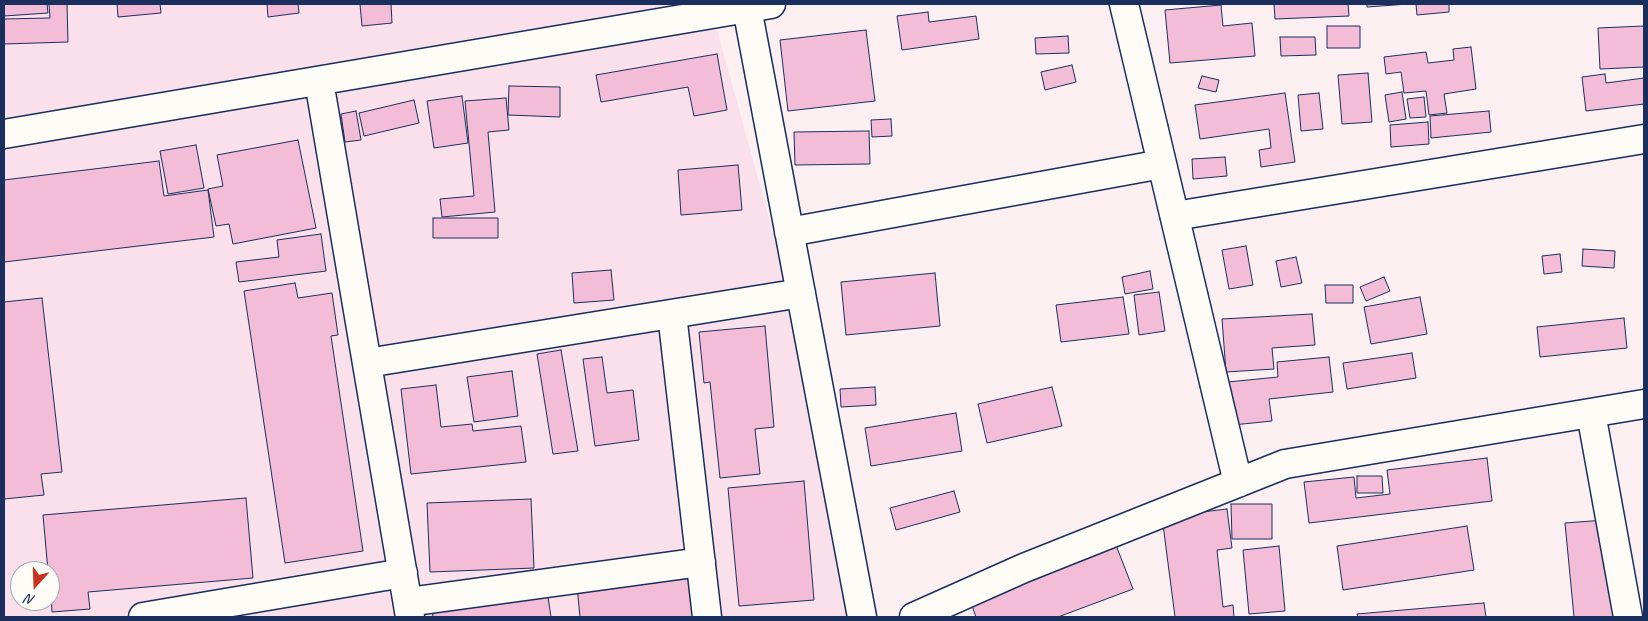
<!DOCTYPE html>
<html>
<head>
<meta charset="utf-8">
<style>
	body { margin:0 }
	#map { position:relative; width:1648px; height:621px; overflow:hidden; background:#fbeff1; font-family:Caveat,sans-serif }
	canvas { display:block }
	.frame { position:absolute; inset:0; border:5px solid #1b2f5e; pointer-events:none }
	.north { position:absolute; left:10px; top:561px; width:50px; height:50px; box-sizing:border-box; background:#fdfcf7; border:1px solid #a3aaba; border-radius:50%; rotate:200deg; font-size:14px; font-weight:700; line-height:20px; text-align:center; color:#1b2f5e }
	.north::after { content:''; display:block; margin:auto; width:18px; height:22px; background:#c8321e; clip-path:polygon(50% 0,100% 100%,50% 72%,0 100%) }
</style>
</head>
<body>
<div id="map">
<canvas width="1648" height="621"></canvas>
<div class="frame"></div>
<div class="north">N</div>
</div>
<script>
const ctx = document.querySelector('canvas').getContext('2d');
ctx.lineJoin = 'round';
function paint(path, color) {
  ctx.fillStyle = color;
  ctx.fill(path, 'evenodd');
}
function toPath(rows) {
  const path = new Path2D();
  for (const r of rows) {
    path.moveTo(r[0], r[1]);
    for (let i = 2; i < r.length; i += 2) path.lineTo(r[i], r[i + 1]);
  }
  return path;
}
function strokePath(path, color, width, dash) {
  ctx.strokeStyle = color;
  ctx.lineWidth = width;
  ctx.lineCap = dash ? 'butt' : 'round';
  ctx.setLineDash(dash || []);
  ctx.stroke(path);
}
const built = toPath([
	[4,4,710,4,876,608,855,617,4,617],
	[20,571,50,571,50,601,20,601]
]);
const building = toPath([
	[4,4,47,4,48,13,4,16,4,4],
	[49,4,67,4,68,42,4,44,4,19,50,18,49,4],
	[117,4,160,4,161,13,118,17,117,4],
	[267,4,298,4,299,13,268,17,267,4],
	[360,4,391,4,392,23,362,26,360,4],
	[1274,4,1348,4,1349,16,1275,19,1274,4],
	[1367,4,1408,4,1367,7,1367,4],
	[1416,4,1449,4,1449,12,1417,15,1416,4],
	[1221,5,1223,26,1252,23,1255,56,1170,63,1165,10,1221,5],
	[928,12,929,22,976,16,979,39,902,50,897,16,928,12],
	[1327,26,1360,26,1360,48,1327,48,1327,26],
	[1644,26,1644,67,1600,69,1598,28,1644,26],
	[866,30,875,101,788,111,780,40,866,30],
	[1068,36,1069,53,1036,54,1035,38,1068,36],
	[1280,37,1315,37,1316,55,1281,56,1280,37],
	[1471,47,1476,89,1444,94,1447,113,1429,115,1426,91,1404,93,1401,72,1386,74,1384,57,1426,52,1428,63,1454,60,1453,49,1471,47],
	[717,54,727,110,694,116,688,87,601,102,596,75,717,54],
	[1072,65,1076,82,1045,90,1041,72,1072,65],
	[1368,73,1372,122,1342,124,1338,75,1368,73],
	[1605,74,1606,83,1644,78,1644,104,1586,111,1582,77,1605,74],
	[1202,76,1219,80,1216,92,1198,88,1202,76],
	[509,86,560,87,560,117,508,115,509,86],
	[1402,92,1406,119,1389,122,1385,95,1402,92],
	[1285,93,1295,162,1261,167,1259,150,1271,148,1269,129,1200,139,1195,105,1285,93],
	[1319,93,1323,129,1301,131,1298,95,1319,93],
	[462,96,468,143,434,148,427,101,462,96],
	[1424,97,1426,117,1410,118,1407,99,1424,97],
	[506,98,509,130,488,132,495,212,442,217,440,199,474,196,465,101,506,98],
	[414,100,419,123,364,136,359,113,414,100],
	[356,111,361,140,345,142,341,114,356,111],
	[1489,111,1491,132,1431,138,1430,116,1489,111],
	[891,119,892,136,872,137,871,120,891,119],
	[1428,122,1429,144,1391,147,1390,125,1428,122],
	[869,131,870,164,795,165,794,132,869,131],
	[298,140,316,228,233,244,229,224,216,226,208,189,223,186,217,155,298,140],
	[196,145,204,188,168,194,160,151,196,145],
	[1225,157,1227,176,1193,179,1192,159,1225,157],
	[159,161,164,196,208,190,214,237,4,262,4,180,159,161],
	[738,165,742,210,681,215,678,170,738,165],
	[433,218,498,218,498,238,433,238,433,218],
	[321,234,326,271,239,282,236,262,279,257,277,240,321,234],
	[1246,246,1253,285,1229,289,1222,250,1246,246],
	[1583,249,1615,251,1614,268,1582,266,1583,249],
	[1560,254,1562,272,1544,274,1542,256,1560,254],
	[1296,257,1302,283,1281,287,1276,261,1296,257],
	[611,270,614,300,574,303,572,273,611,270],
	[1150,271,1153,289,1125,294,1122,277,1150,271],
	[935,273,940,326,846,335,841,282,935,273],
	[1384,277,1390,291,1366,301,1360,287,1384,277],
	[295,283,298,298,332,293,338,335,331,336,363,551,285,563,244,291,295,283],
	[1325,285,1353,285,1353,303,1326,303,1325,285],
	[1159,292,1165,331,1139,335,1134,295,1159,292],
	[1123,297,1129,334,1061,342,1056,305,1123,297],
	[1420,297,1427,334,1371,344,1364,307,1420,297],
	[42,298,62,472,41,474,44,495,4,499,4,302,42,298],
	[1312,314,1315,345,1272,348,1274,369,1226,372,1222,319,1312,314],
	[1624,318,1627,348,1540,357,1537,327,1624,318],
	[765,326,774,427,755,429,760,474,720,478,710,382,704,383,699,332,765,326],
	[561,350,578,451,553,454,537,354,561,350],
	[1412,353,1416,378,1347,389,1343,363,1412,353],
	[602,357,607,393,633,390,639,440,595,446,583,359,602,357],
	[1329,357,1333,392,1269,399,1272,421,1233,425,1228,382,1278,377,1277,362,1329,357],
	[512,371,518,416,474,422,467,377,512,371],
	[436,385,441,427,472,424,473,431,521,426,526,462,411,474,401,389,436,385],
	[875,387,876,405,841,407,840,389,875,387],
	[1052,387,1062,426,987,443,978,404,1052,387],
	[956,413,962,451,871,466,865,428,956,413],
	[1487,458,1492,501,1309,523,1304,482,1354,477,1356,498,1390,494,1387,470,1487,458],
	[1357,476,1382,476,1383,493,1357,493,1357,476],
	[804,481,814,600,739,606,728,488,804,481],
	[954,491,960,512,896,530,890,508,954,491],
	[246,498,253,578,88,592,90,609,52,612,50,571,48,571,43,515,246,498],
	[531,499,534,568,430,572,427,503,531,499],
	[1231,504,1272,504,1272,539,1232,539,1231,504],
	[1227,509,1232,548,1217,550,1223,607,1233,605,1234,617,1175,617,1162,517,1227,509],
	[1605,520,1614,617,1574,617,1565,523,1605,520],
	[1467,526,1474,570,1343,590,1337,546,1467,526],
	[1114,540,1133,589,1058,617,976,617,968,595,1114,540],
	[1279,546,1285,611,1249,614,1243,550,1279,546],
	[697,576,700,617,580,617,577,586,697,576],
	[548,597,551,617,433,617,432,606,461,608,548,597],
	[1484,603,1486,617,1358,617,1357,614,1484,603]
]);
const street = toPath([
	[1124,4,1238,483],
	[747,8,862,617],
	[319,81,410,617],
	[4,134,771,4],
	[1175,216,1644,139],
	[789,232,1162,164],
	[672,314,707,617],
	[367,363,801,293],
	[1591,413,1628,617],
	[408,602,701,562],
	[143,617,403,573],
	[914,617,1024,568,1285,464,1644,404]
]);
paint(built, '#f9e0ea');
paint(building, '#f3bdd8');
strokePath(building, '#1b2f5e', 1);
strokePath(street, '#1b2f5e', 31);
strokePath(street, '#fdfcf7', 28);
</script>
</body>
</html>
